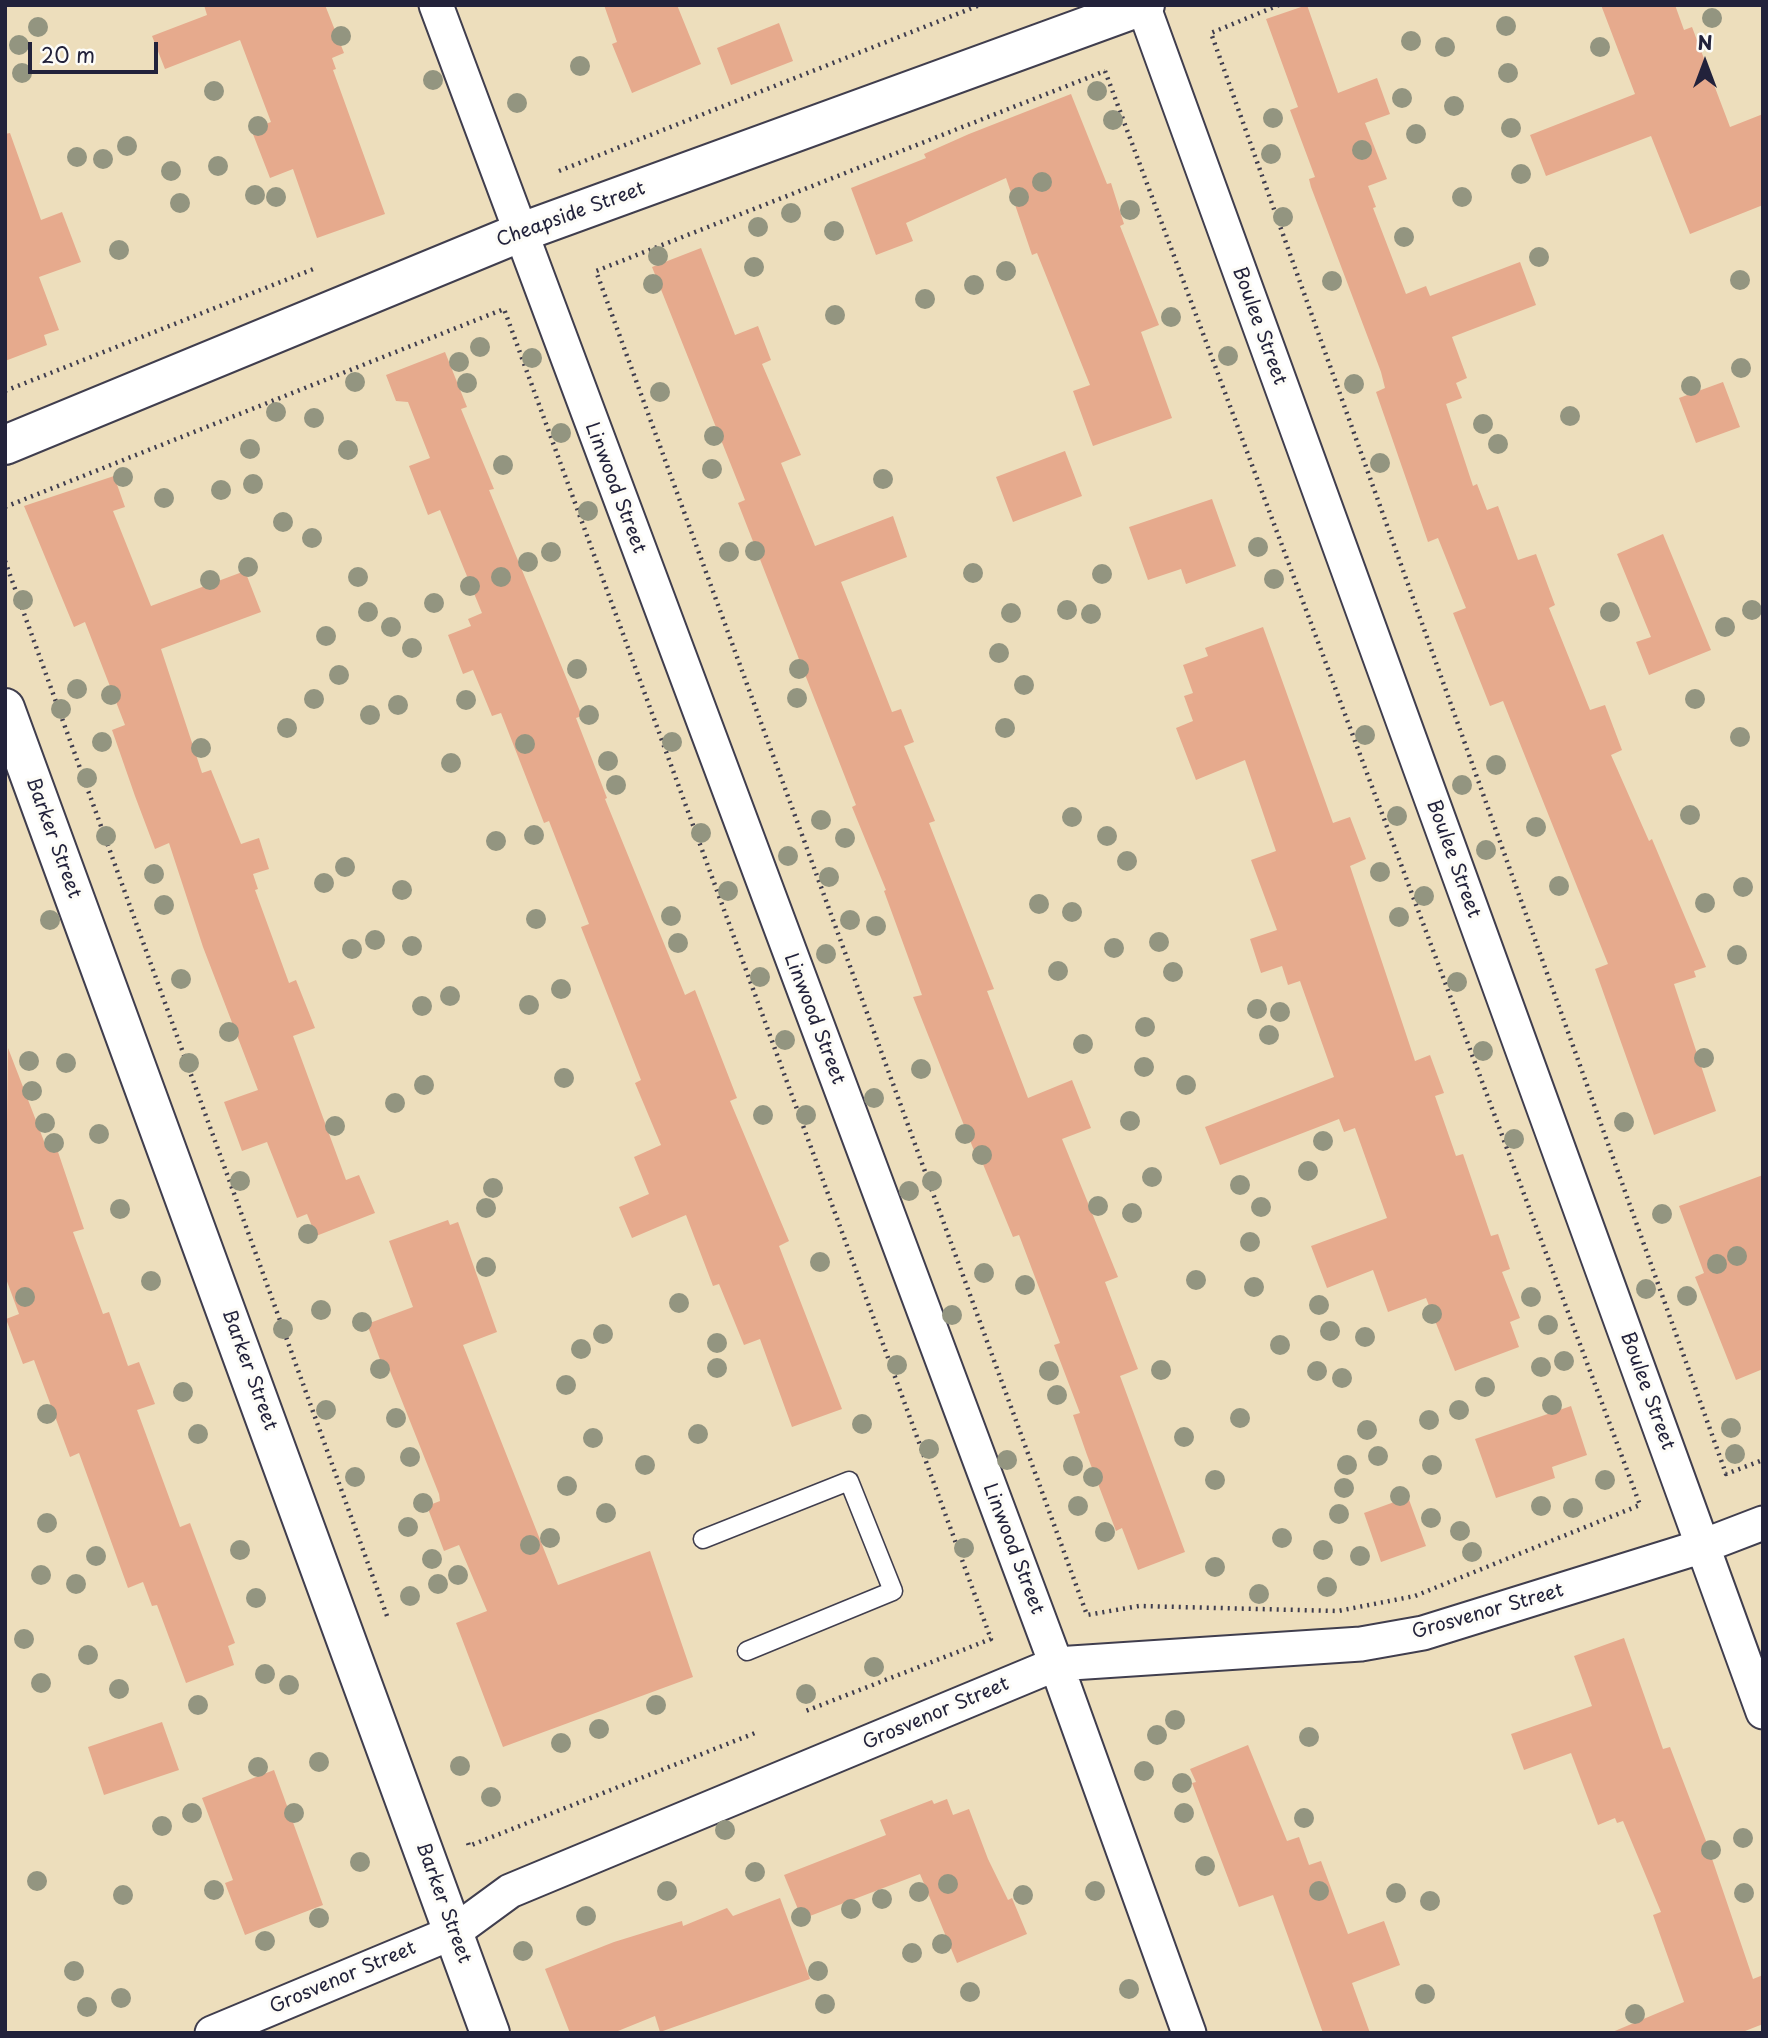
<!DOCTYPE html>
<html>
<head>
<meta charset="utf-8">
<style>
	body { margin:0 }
	#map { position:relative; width:1768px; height:2038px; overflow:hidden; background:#eddebc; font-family:"Playpen Sans",sans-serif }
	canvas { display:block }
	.frame { position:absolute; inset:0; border:7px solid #22223b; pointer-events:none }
	.north { position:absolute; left:1670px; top:28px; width:70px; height:70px; -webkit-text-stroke:5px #fdfcf7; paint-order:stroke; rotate:0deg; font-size:19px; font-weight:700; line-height:28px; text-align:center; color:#22223b }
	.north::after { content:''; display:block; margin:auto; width:24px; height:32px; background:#22223b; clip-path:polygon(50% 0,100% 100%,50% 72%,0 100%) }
	.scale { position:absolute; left:28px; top:42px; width:130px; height:32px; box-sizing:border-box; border:4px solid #22223b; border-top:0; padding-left:9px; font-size:21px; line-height:24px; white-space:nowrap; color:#22223b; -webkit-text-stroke:5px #fdfcf7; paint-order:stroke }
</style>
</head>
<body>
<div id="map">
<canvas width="1768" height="2038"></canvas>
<div class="frame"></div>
<div class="north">N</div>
<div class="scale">20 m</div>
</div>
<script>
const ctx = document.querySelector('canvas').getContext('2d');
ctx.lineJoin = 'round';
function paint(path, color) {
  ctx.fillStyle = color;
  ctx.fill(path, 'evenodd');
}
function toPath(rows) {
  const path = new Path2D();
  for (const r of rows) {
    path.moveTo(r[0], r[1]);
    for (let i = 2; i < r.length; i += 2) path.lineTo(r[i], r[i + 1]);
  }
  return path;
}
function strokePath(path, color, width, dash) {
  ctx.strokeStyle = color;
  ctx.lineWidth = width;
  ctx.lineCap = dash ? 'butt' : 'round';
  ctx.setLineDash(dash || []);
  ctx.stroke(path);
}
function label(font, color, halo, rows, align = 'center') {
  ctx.font = font + ' "Playpen Sans",sans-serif';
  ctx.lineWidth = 6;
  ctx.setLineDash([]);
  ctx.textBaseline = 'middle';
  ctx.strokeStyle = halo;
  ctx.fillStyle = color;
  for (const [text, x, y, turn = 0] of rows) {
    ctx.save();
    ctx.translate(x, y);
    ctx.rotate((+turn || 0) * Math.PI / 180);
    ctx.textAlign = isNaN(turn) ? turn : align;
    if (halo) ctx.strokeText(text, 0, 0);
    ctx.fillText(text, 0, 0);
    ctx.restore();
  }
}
const building = toPath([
	[204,5,325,5,344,53,332,58,336,69,333,70,385,214,317,238,293,169,270,178,251,129,271,122,240,40,165,69,152,36,207,15],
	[604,5,677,5,701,64,632,93,612,44,617,42],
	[1307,5,1338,93,1377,78,1390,114,1365,123,1387,179,1368,186,1376,207,1373,208,1406,294,1426,286,1430,296,1520,262,1536,305,1452,337,1467,378,1456,383,1462,398,1446,404,1473,486,1477,484,1487,510,1498,506,1518,560,1536,554,1555,605,1549,608,1590,710,1605,705,1622,750,1611,755,1649,841,1652,839,1706,967,1694,971,1696,977,1674,984,1716,1111,1654,1135,1595,969,1608,964,1503,701,1490,706,1453,613,1466,608,1438,538,1428,542,1376,392,1385,388,1381,372,1311,187,1309,179,1315,177,1290,110,1298,107,1266,19],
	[1601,5,1675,5,1684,30,1692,27,1730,127,1763,114,1763,205,1690,234,1651,136,1546,176,1530,135,1635,94],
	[779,23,793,61,731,85,717,48],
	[1071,94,1107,184,1111,183,1124,224,1120,226,1159,325,1141,332,1172,418,1093,446,1073,391,1090,385,1037,253,1032,255,1006,178,906,223,913,241,876,255,851,188,926,158,924,154,969,134],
	[10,133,41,220,62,212,81,262,39,277,59,330,44,335,47,345,5,361,5,134],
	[701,248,735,335,758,326,771,360,762,364,801,455,781,463,815,546,893,516,907,557,841,582,892,712,901,709,914,742,904,746,935,821,929,823,994,989,987,991,1028,1098,1072,1080,1091,1128,1062,1139,1118,1277,1105,1282,1138,1369,1120,1376,1185,1552,1138,1570,1122,1528,1116,1531,1087,1455,1073,1415,1080,1413,1054,1345,1060,1343,1019,1235,1013,1237,978,1152,975,1153,913,997,922,995,884,891,886,890,852,807,856,805,738,503,745,500,652,267],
	[445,352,467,407,461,409,494,489,489,490,582,716,576,718,607,798,605,799,685,995,695,990,737,1098,730,1101,789,1241,779,1246,842,1409,792,1427,760,1339,744,1345,719,1284,713,1286,686,1215,632,1238,619,1207,649,1194,634,1157,661,1145,635,1083,641,1080,581,927,589,924,549,821,544,823,501,713,492,716,473,670,463,674,448,635,471,626,468,619,482,613,440,510,428,515,409,466,430,458,408,402,396,401,386,375],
	[1723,382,1740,427,1696,443,1679,398],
	[1065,451,1082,496,1013,522,996,477],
	[114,476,125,507,113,511,151,606,245,571,261,612,161,649,202,773,211,770,241,844,259,838,269,869,253,874,258,889,255,890,289,983,296,980,315,1028,293,1036,346,1180,359,1175,375,1213,316,1236,307,1214,297,1218,267,1142,242,1151,224,1102,258,1090,203,947,169,843,155,849,135,796,112,730,125,725,85,622,74,627,24,506],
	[1212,499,1236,566,1186,584,1181,569,1148,580,1129,527],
	[1663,534,1711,650,1649,675,1636,642,1651,637,1617,554],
	[1263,627,1333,823,1350,817,1366,859,1350,866,1415,1061,1430,1055,1444,1093,1435,1096,1456,1156,1463,1154,1491,1236,1498,1234,1510,1269,1502,1272,1520,1318,1510,1322,1519,1347,1455,1371,1426,1298,1388,1312,1373,1270,1327,1288,1311,1246,1387,1218,1355,1128,1344,1132,1339,1119,1220,1165,1205,1127,1334,1077,1300,981,1288,985,1282,966,1261,973,1250,939,1277,930,1251,860,1276,851,1245,760,1196,780,1176,728,1193,721,1184,696,1193,693,1183,665,1208,656,1205,648],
	[8,1048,47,1149,56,1146,84,1229,73,1232,103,1314,109,1312,128,1366,139,1362,155,1404,137,1410,180,1527,190,1523,235,1643,228,1646,234,1665,186,1683,157,1605,152,1606,143,1582,128,1588,79,1453,70,1457,34,1360,23,1364,6,1319,19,1314,5,1276],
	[1763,1175,1763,1369,1736,1380,1695,1277,1704,1273,1679,1206],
	[448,1220,450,1225,458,1222,497,1332,463,1345,558,1585,650,1551,693,1677,503,1747,456,1623,487,1611,459,1545,444,1551,427,1506,440,1501,439,1494,390,1371,385,1373,367,1324,413,1307,389,1241],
	[1571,1406,1587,1455,1552,1467,1555,1478,1496,1498,1475,1439],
	[1408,1497,1426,1546,1381,1562,1364,1513],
	[1624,1638,1663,1749,1670,1747,1706,1841,1753,1979,1763,1975,1763,2024,1740,2033,1610,2033,1684,2002,1653,1915,1661,1912,1623,1821,1617,1823,1615,1818,1598,1825,1571,1753,1524,1770,1511,1734,1592,1706,1574,1656],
	[162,1722,179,1770,104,1795,88,1747],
	[1248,1745,1287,1841,1299,1837,1309,1865,1321,1861,1348,1934,1384,1921,1400,1965,1352,1983,1370,2033,1323,2033,1273,1895,1239,1907,1192,1783,1196,1782,1190,1769],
	[274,1770,323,1905,245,1935,225,1883,233,1880,202,1798],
	[947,1799,953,1815,969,1809,988,1859,1008,1900,1012,1898,1027,1934,957,1963,920,1874,802,1919,784,1875,886,1835,880,1820,932,1800,934,1804],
	[780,1898,810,1979,660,2032,655,2016,613,2033,570,2033,545,1969,614,1942,682,1921,683,1926,727,1908,733,1916]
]);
const path = toPath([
	[1279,5,1211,33,1726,1474,1763,1460],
	[1105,71,1640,1505,1415,1596,1338,1611,1139,1606,1087,1615,596,271,1105,71],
	[559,171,980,5],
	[5,391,316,268],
	[5,507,504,309,991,1639,803,1712],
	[5,561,387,1616],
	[468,1843,469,1846,755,1733]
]);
const service = toPath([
	[703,1539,849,1481,893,1591,747,1651]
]);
const minor = toPath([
	[436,5,1056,1664,1189,2033],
	[1143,5,1763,1712],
	[212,2033,454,1932,510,1891,1056,1664,1361,1644,1423,1633,1703,1546,1763,1523]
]);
const tertiary = toPath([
	[5,445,519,233,1145,5],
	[5,708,490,2033]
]);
const trees = [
	[1712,18],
	[1506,26],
	[38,27],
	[341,36],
	[1411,41],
	[19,45],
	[1445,47],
	[1600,47],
	[580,66],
	[22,73],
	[1508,73],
	[433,80],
	[214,91],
	[1097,91],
	[1402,98],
	[517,103],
	[1454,106],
	[1273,118],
	[1113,120],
	[258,126],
	[1511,128],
	[1416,134],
	[127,146],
	[1362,150],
	[1271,154],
	[77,157],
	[103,159],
	[218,166],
	[171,171],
	[1521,174],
	[1042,182],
	[255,195],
	[276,197],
	[1019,197],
	[1462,197],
	[180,203],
	[1130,210],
	[791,213],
	[1283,217],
	[758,227],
	[834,231],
	[1404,237],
	[119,250],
	[658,256],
	[1539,257],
	[754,267],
	[1006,271],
	[1740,280],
	[1332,281],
	[653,284],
	[974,285],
	[925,299],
	[835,315],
	[1171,317],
	[480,347],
	[1228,356],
	[532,358],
	[459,362],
	[1741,368],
	[355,382],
	[467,383],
	[1354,384],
	[1691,386],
	[660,392],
	[276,412],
	[1570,416],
	[314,418],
	[1483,424],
	[561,433],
	[714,436],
	[1498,444],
	[250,449],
	[348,450],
	[1380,463],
	[503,465],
	[712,469],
	[123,477],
	[883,479],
	[253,484],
	[221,490],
	[164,498],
	[588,511],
	[283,522],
	[312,538],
	[1258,547],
	[755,551],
	[551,552],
	[729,552],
	[528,562],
	[248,567],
	[973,573],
	[1102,574],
	[358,577],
	[501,577],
	[1274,579],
	[210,580],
	[470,586],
	[23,600],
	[434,603],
	[1067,610],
	[1752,610],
	[368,612],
	[1610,612],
	[1011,613],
	[1091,614],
	[391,627],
	[1725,627],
	[326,636],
	[412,648],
	[999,653],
	[577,669],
	[799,669],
	[339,675],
	[1024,685],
	[77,689],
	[111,695],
	[797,698],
	[314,699],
	[1695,699],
	[466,700],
	[398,705],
	[61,709],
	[370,715],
	[589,715],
	[287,728],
	[1005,728],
	[1365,735],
	[1740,737],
	[102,742],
	[672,742],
	[525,744],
	[201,748],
	[608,761],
	[451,763],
	[1496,765],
	[87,778],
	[616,785],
	[1462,785],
	[1690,815],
	[1397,816],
	[1072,817],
	[821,820],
	[1536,827],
	[701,833],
	[534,835],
	[106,836],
	[1107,836],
	[845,838],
	[496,841],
	[1486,850],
	[788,856],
	[1127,861],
	[345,867],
	[1380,872],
	[154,874],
	[829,877],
	[324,883],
	[1559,886],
	[1743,887],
	[402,890],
	[728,891],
	[1424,896],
	[1705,903],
	[1039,904],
	[164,905],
	[1072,912],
	[671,916],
	[1399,917],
	[536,919],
	[50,920],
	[850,920],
	[876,926],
	[375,940],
	[1159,942],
	[678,943],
	[412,946],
	[1114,948],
	[352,949],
	[826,954],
	[1737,955],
	[1058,971],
	[1173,972],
	[760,977],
	[181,979],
	[1457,982],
	[561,989],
	[450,996],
	[529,1005],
	[422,1006],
	[1257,1009],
	[1280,1012],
	[1145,1027],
	[229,1032],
	[1269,1035],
	[785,1040],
	[1083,1044],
	[1483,1051],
	[1704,1058],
	[29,1061],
	[66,1063],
	[189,1063],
	[1144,1067],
	[921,1069],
	[564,1078],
	[424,1085],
	[1186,1085],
	[32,1091],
	[874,1098],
	[395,1103],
	[763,1115],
	[806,1115],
	[1130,1121],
	[1624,1122],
	[45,1123],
	[335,1126],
	[99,1134],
	[965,1134],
	[1514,1139],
	[1323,1141],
	[54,1143],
	[982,1155],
	[1308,1171],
	[1152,1177],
	[240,1181],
	[932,1181],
	[1240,1185],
	[493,1188],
	[909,1191],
	[1098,1206],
	[1261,1207],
	[486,1208],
	[120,1209],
	[1132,1213],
	[1662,1214],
	[308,1234],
	[1250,1242],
	[1737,1256],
	[820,1262],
	[1717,1264],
	[486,1267],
	[984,1273],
	[1196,1280],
	[151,1281],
	[1025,1285],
	[1254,1287],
	[1646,1289],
	[1687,1296],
	[25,1297],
	[1531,1297],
	[679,1303],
	[1319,1305],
	[321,1310],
	[1432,1314],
	[952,1315],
	[362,1322],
	[1548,1325],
	[283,1329],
	[1330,1331],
	[603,1334],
	[1365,1337],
	[717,1343],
	[1280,1345],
	[581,1349],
	[1564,1361],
	[897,1365],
	[1541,1367],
	[717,1368],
	[380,1369],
	[1161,1370],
	[1049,1371],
	[1317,1371],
	[1342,1378],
	[566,1385],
	[1485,1387],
	[183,1392],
	[1057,1395],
	[1552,1405],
	[326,1410],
	[1459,1410],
	[47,1414],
	[396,1418],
	[1240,1418],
	[1429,1420],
	[862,1424],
	[1731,1428],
	[1367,1430],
	[198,1434],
	[698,1434],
	[1184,1437],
	[593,1438],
	[929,1449],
	[1735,1454],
	[1378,1456],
	[410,1457],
	[1007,1460],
	[645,1465],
	[1347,1465],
	[1432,1465],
	[1073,1466],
	[355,1477],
	[1093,1477],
	[1215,1480],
	[1605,1480],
	[567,1486],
	[1344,1488],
	[1400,1496],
	[423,1503],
	[1078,1506],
	[1541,1506],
	[1573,1508],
	[606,1513],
	[1339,1514],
	[1431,1518],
	[47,1523],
	[408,1527],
	[1460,1531],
	[1105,1532],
	[550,1538],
	[1282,1538],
	[530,1545],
	[964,1548],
	[240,1550],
	[1323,1550],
	[1472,1552],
	[96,1556],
	[1360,1556],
	[432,1559],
	[1215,1567],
	[41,1575],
	[458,1575],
	[76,1584],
	[438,1584],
	[1327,1587],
	[1259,1594],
	[410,1596],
	[256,1598],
	[24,1639],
	[88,1655],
	[874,1667],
	[265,1674],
	[41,1683],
	[289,1685],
	[119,1689],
	[806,1694],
	[198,1705],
	[656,1705],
	[1175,1720],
	[599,1729],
	[1157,1735],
	[1309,1737],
	[561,1743],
	[319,1762],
	[460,1766],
	[258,1767],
	[1144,1771],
	[1182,1783],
	[491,1797],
	[192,1813],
	[294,1813],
	[1184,1813],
	[1304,1818],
	[162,1826],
	[725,1830],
	[1743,1838],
	[1711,1850],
	[360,1862],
	[1205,1866],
	[755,1872],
	[37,1881],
	[948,1884],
	[214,1890],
	[667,1891],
	[1095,1891],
	[1319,1891],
	[919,1892],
	[1396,1893],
	[1744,1893],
	[123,1895],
	[1023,1895],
	[882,1899],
	[1430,1901],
	[851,1909],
	[586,1916],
	[801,1917],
	[319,1918],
	[265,1941],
	[942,1944],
	[523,1951],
	[912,1953],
	[74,1971],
	[818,1971],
	[1129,1989],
	[970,1992],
	[1425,1994],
	[121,1998],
	[825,2004],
	[87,2007],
	[1635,2014]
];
const streetNames = [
	["Cheapside Street",571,215,-20],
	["Boulee Street",1259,326,70],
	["Linwood Street",615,488,69],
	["Barker Street",53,838,70],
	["Boulee Street",1453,859,70],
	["Linwood Street",814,1019,69],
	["Barker Street",249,1370,70],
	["Boulee Street",1647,1391,70],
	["Linwood Street",1013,1549,69],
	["Grosvenor Street",1488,1612,-16],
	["Grosvenor Street",936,1714,-23],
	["Barker Street",443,1903,70],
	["Grosvenor Street",343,1978,-23]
];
paint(building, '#e6aa8d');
strokePath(service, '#403e4e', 21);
strokePath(minor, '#403e4e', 37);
strokePath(tertiary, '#403e4e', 42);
strokePath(path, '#403e4e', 4.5, [2, 5]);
strokePath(service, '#fff', 18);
strokePath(minor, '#fff', 33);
strokePath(tertiary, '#fff', 38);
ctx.fillStyle = '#939580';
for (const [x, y] of trees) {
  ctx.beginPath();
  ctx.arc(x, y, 10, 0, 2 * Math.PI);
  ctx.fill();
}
label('19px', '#22223b', '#fdfcf7', streetNames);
</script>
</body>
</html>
